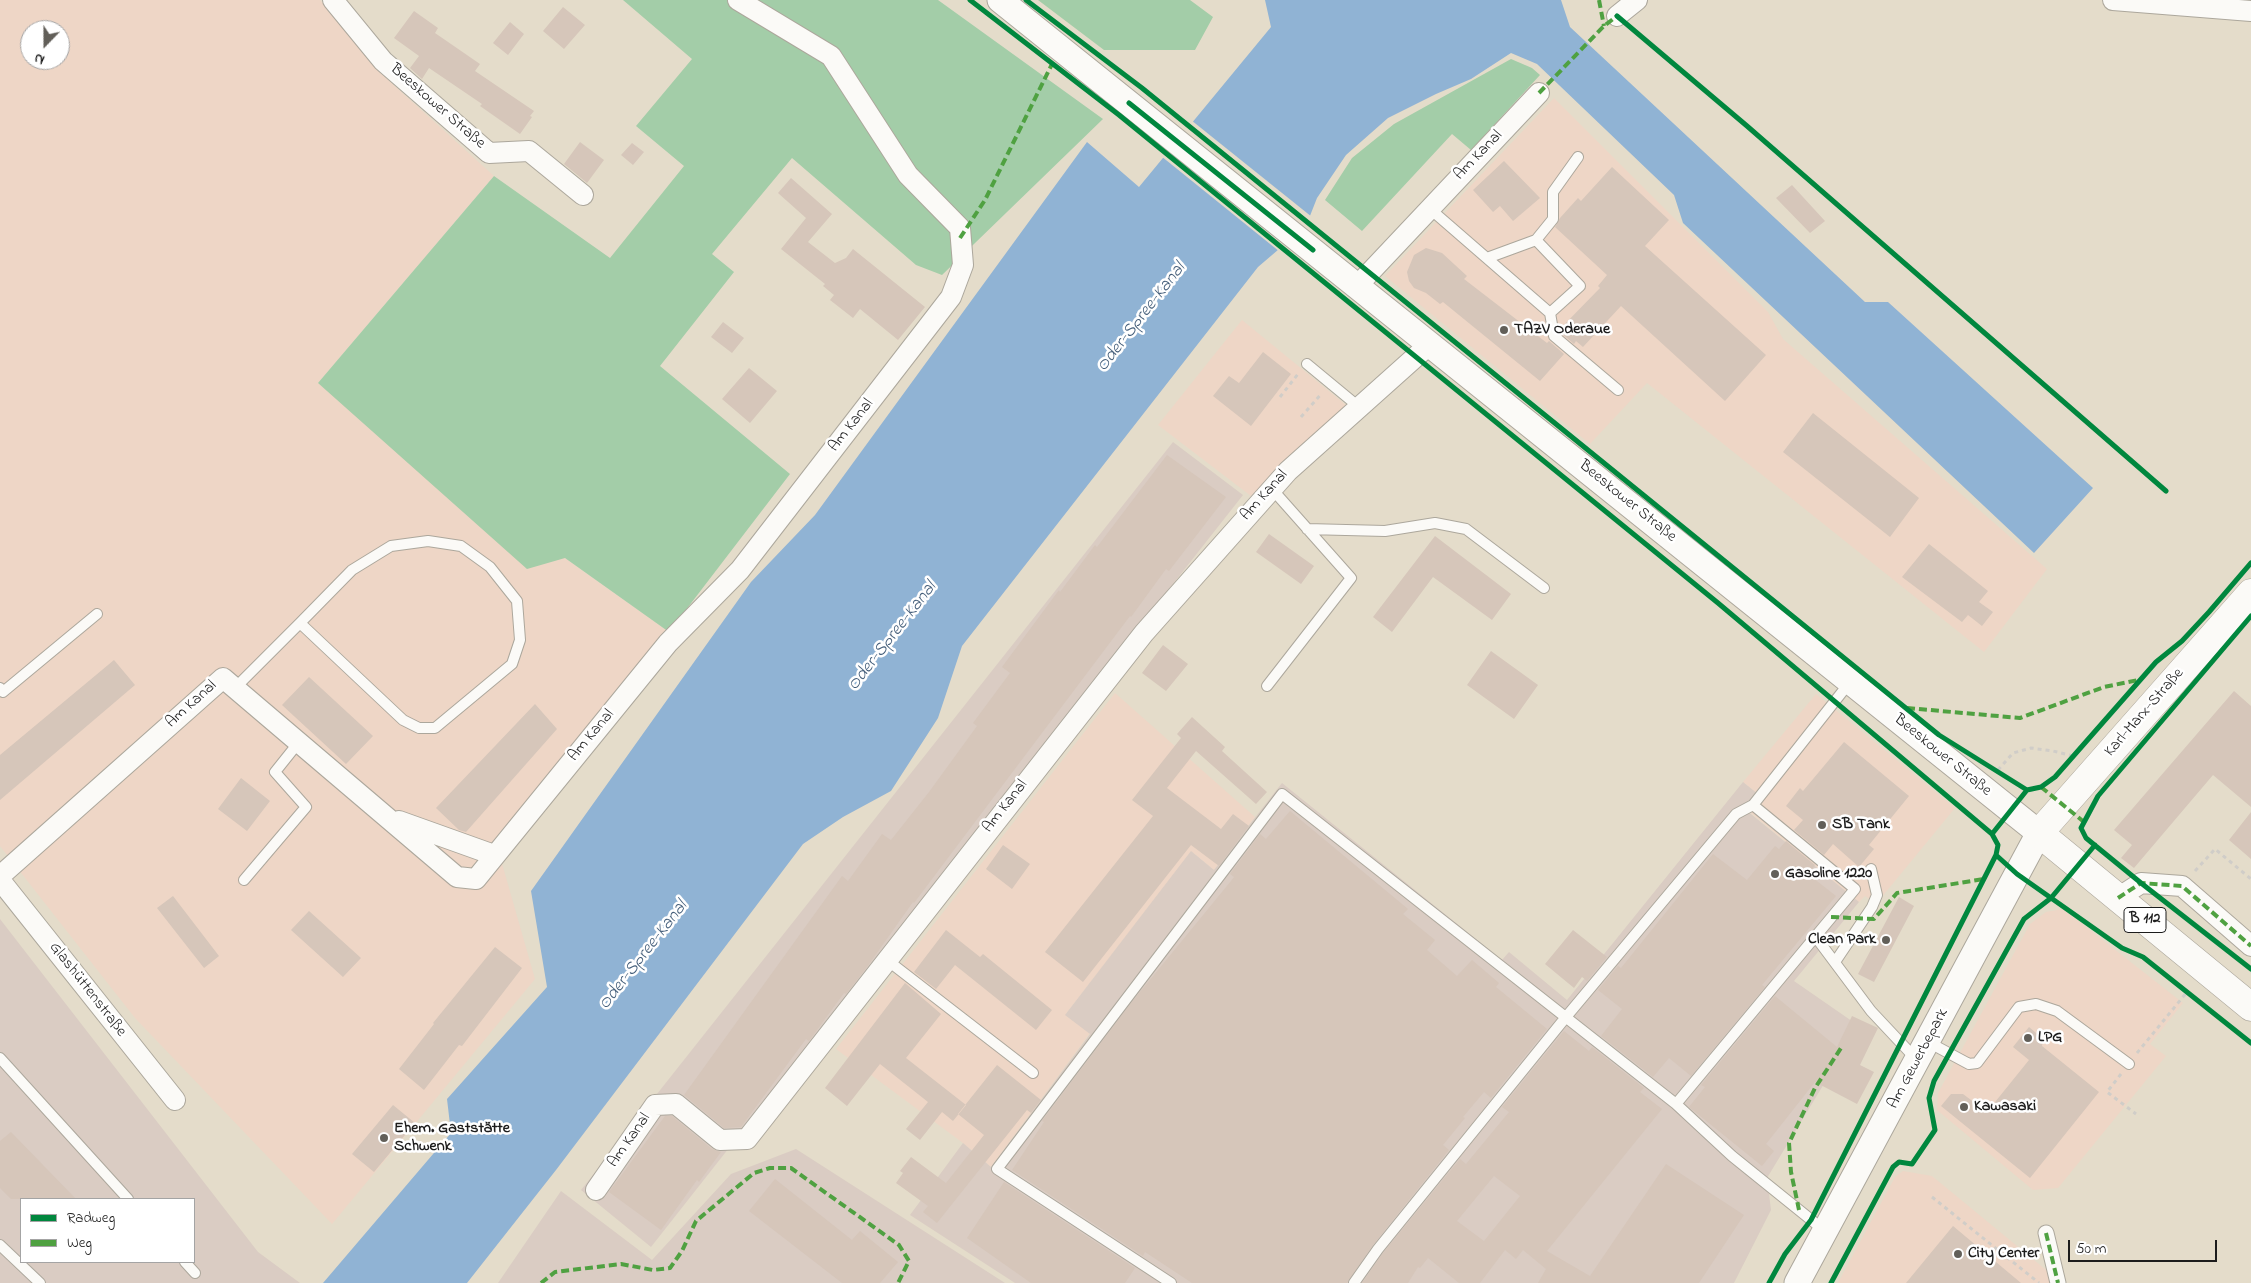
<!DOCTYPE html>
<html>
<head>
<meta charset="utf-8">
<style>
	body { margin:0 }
	#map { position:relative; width:2251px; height:1283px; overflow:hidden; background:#e4dcca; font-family:"Indie Flower",sans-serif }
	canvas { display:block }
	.legend { position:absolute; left:20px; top:1198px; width:175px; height:65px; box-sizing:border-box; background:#fff; border:1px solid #a4a4a4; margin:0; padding:6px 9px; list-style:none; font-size:15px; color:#1c1c1c }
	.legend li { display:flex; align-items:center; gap:10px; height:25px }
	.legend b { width:25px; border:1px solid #a4a4a4 }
	.north { position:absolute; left:20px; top:20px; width:50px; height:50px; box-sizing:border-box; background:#fff; border:1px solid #a4a4a4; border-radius:50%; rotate:202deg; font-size:14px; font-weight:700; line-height:20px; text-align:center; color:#1c1c1c }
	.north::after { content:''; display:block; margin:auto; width:18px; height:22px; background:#625f59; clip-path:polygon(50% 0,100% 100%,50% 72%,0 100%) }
	.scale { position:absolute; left:2068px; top:1240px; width:149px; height:22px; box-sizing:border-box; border:2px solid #1c1c1c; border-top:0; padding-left:6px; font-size:15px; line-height:18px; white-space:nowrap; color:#1c1c1c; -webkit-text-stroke:4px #fff; paint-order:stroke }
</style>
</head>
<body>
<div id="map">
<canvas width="2251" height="1283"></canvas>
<ul class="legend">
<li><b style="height:6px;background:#00873e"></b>Radweg</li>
<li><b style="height:6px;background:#4fa141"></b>Weg</li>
</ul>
<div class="north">N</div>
<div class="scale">50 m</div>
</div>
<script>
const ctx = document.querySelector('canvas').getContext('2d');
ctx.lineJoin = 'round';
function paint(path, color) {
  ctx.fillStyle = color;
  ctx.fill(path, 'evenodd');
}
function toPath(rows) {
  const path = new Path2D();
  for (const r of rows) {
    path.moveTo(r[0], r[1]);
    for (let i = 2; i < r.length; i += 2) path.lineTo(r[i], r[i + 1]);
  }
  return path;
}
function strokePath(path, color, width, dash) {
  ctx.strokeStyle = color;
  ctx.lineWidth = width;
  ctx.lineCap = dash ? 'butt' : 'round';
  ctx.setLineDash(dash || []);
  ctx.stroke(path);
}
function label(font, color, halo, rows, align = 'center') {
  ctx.font = font + ' "Indie Flower",sans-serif';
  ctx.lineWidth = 5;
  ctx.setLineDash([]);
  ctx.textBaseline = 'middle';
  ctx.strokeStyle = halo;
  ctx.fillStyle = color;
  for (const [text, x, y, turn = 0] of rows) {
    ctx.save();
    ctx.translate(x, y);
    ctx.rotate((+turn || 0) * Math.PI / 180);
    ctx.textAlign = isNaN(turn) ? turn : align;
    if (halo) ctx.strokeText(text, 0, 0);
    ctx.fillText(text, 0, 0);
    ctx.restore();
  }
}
const built = toPath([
	[0,0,320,0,327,7,376,69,494,176,318,383,669,632,495,839,535,979,332,1224,135,1018,0,846],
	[30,30,60,30,60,60,30,60],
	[1554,98,1768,312,1783,339,2047,569,1984,652,1647,383,1590,444,1385,276],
	[1242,320,1346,405,1251,496,1158,425],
	[1115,693,1255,817,1214,870,1192,852,1066,1014,1090,1033,991,1167,963,1143,836,1049],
	[1816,694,1955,808,1876,904,1865,896,1859,902,1746,809,1758,794,1743,782],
	[2063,909,2183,1003,2150,1044,2166,1056,2058,1188,2033,1190,1937,1110,1938,1093,2030,924,2046,912],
	[1903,1171,1932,1176,2062,1283,1838,1283,1895,1177]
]);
const industrial = toPath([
	[1173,442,1243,495,651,1247,581,1190],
	[1743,782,1758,794,1746,810,1859,902,1794,981,1859,1026,1767,1178,1771,1210,1734,1283,1015,1283,910,1215,963,1143,991,1167,1090,1034,1065,1015,1191,851,1214,870,1282,783,1502,960,1509,952,1567,1000],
	[0,919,258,1252,300,1283,0,1283],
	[21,1199,194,1199,194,1262,21,1262],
	[796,1149,1005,1283,498,1283,561,1191,652,1260,731,1174]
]);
const forest = toPath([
	[623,0,938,0,1103,119,942,275,916,265,792,158,712,254,734,272,660,366,790,474,669,632,565,558,527,569,318,383,494,176,610,258,684,166,636,126,692,59],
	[1038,0,1190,0,1213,17,1195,50,1104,50],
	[1511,59,1532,68,1540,75,1471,150,1452,134,1362,231,1325,200,1352,158,1394,124]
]);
const water = toPath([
	[1265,0,1561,0,1570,27,1865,302,1888,302,2093,488,2034,553,1683,223,1674,195,1537,64,1511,53,1471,79,1436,94,1388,118,1346,155,1317,198,1306,226,1258,267,962,646,938,718,891,791,843,817,803,844,556,1170,467,1283,323,1283,451,1133,447,1099,547,987,531,891,751,582,815,515,1087,142,1139,187,1271,27]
]);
const pier = toPath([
	[1191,120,1312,217,1307,228,1280,252,1161,156]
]);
const building = toPath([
	[563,7,585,25,564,49,543,31],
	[414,11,438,28,435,33,480,64,475,71,534,111,530,116,532,117,520,134,480,106,482,104,429,68,422,79,410,68,419,56,394,38],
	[510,22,524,34,508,55,493,43],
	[580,142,604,160,587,183,564,164],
	[632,143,644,152,633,165,621,155],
	[1504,161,1540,198,1513,221,1500,206,1493,212,1473,190],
	[1612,167,1669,220,1645,246,1766,355,1725,401,1621,306,1583,347,1576,341,1574,344,1560,332,1560,329,1600,288,1598,286,1607,275,1555,227,1560,218,1578,198,1581,201],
	[791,178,832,214,808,242,835,263,846,258,853,249,925,307,898,340,860,309,853,318,830,300,834,295,823,286,825,284,781,249,806,218,778,193],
	[1792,185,1825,221,1810,233,1776,198],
	[1426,248,1442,253,1467,276,1464,279,1547,343,1549,341,1564,354,1540,381,1443,302,1440,304,1426,293,1414,288,1409,281,1407,272,1414,255],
	[723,322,744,338,732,353,711,337],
	[1263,352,1291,374,1251,426,1213,396,1229,376,1239,383],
	[749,368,777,391,750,423,722,399],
	[1813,413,1919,498,1890,537,1783,452],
	[1167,455,1226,497,1169,571,1166,569,1131,617,1130,616,914,903,913,902,867,967,846,994,844,993,809,1041,806,1039,741,1127,724,1128,684,1095,842,876,848,881,882,834,891,840,929,792,977,726,973,723,1010,673,1002,667,1059,590,1060,592,1095,545,1097,547],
	[1269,534,1314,566,1301,584,1256,552],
	[1435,536,1511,594,1492,620,1433,577,1392,632,1373,617],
	[1929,544,1988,591,1979,602,1993,612,1982,626,1968,615,1962,622,1902,577],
	[1163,645,1188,664,1166,691,1142,673],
	[1491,651,1538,685,1514,719,1467,685],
	[114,660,135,685,0,800,0,755],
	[309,677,373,736,346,764,282,705],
	[2234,691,2251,706,2251,807,2213,775,2134,868,2121,858,2132,845,2114,830],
	[535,704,557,729,466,832,459,830,436,808],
	[1192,717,1225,747,1222,751,1267,792,1256,804,1196,751,1167,788,1221,829,1233,814,1249,826,1219,866,1191,845,1083,982,1045,952,1153,816,1132,800,1181,738,1177,734],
	[1844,742,1909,796,1869,845,1874,849,1859,867,1833,844,1824,855,1794,830,1803,820,1786,806,1800,788,1803,791],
	[241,778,270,801,247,831,218,809],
	[1290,811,1408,909,1403,914,1435,940,1427,950,1457,976,1472,960,1499,983,1496,987,1547,1029,1491,1098,1484,1092,1463,1117,1465,1118,1443,1145,1449,1150,1373,1245,1347,1283,1192,1283,1145,1252,1143,1256,1012,1170,1044,1122,1042,1121,1131,1003,1231,881,1234,877,1230,874,1260,834,1266,839],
	[2251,812,2251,859,2229,840],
	[1786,841,1815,865,1808,874,1836,896,1762,985,1765,987,1691,1076,1669,1058,1653,1077,1601,1036,1622,1009,1598,990,1618,966,1621,968,1713,854,1747,880,1775,846,1779,849],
	[1003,845,1030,864,1012,889,986,869],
	[173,896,219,956,204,968,157,908],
	[1899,897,1914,906,1874,982,1858,974],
	[309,911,361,958,343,977,291,930],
	[946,930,980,957,983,954,1052,1010,1036,1030,955,965,936,989,914,972],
	[1573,930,1607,957,1587,981,1582,977,1574,988,1545,964],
	[495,947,522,968,462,1046,459,1045,424,1090,399,1069,434,1024,433,1023],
	[905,983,941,1014,906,1058,966,1105,953,1121,942,1112,920,1140,906,1129,928,1102,880,1064,847,1106,825,1088],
	[1775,996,1837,1047,1852,1016,1878,1028,1860,1065,1874,1072,1857,1104,1815,1082,1766,1144,1774,1151,1762,1166,1689,1107,1705,1087,1701,1085],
	[2029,1027,2043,1039,2042,1046,2099,1092,2030,1178,1941,1106,1951,1094,1963,1094,1987,1112,2029,1060,2013,1047],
	[1564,1031,1589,1051,1592,1047,1644,1088,1640,1092,1662,1109,1547,1251,1590,1276,1666,1164,1744,1215,1699,1283,1538,1283,1546,1269,1523,1250,1516,1259,1505,1250,1480,1283,1459,1283,1428,1258,1420,1268,1418,1267,1408,1283,1362,1283,1383,1253,1460,1159,1466,1164,1509,1112,1502,1107],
	[1494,1176,1520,1196,1484,1241,1457,1221],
	[997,1065,1041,1100,1031,1113,1027,1110,937,1223,923,1212,928,1206,896,1183,903,1173,900,1171,911,1157,946,1183,984,1135,958,1114],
	[393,1105,415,1123,374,1172,352,1154],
	[665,1116,672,1116,712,1149,721,1152,699,1182,697,1180,661,1230,609,1192],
	[11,1132,76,1199,11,1199,0,1188,0,1141],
	[775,1179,852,1240,860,1231,898,1262,880,1283,842,1283,749,1211],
	[1004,1182,1135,1268,1125,1283,1031,1283,967,1238],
	[1953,1226,2021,1283,1906,1283]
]);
const path = toPath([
	[1280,397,1298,374],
	[1301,417,1322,393],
	[1998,770,2013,753,2031,748,2053,751,2073,756],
	[2195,871,2215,849,2251,879],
	[2137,1053,2187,992],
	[2121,1074,2107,1092,2136,1114],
	[1932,1197,2039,1283]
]);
const service = toPath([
	[1429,208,1550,313,1554,336,1618,390],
	[1536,240,1580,286,1550,313],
	[1487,258,1536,240,1553,219,1553,192,1578,157],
	[1307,364,1359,407],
	[1307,529,1385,531,1435,523,1466,529,1544,588],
	[1267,686,1351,578,1272,489],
	[0,688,3,692,97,614],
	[235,688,300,623,352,570,391,546,428,541,461,546,490,567,517,601,520,640,512,664,435,728,419,728,403,720,300,623],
	[244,880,306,807,275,772,299,742],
	[1815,936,1871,1011,1916,1059],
	[887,960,1033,1073],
	[1835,962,1872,907,1877,895,1871,869],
	[1928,1042,1969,1064,1977,1063,2019,1007,2036,1004,2057,1011,2129,1064],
	[0,1058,128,1199],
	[1676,1104,1855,889,1753,805],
	[0,1245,40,1283],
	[185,1262,195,1273],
	[1171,1283,997,1169,1282,794,1676,1104,1732,1156,1825,1231],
	[1354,1283,1378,1249,1566,1017,1736,814,1753,805,1850,682]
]);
const pedestrian = toPath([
	[2046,1233,2058,1283]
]);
const minor = toPath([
	[333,0,383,61,489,153,529,151,583,195],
	[2113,0,2251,11],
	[1617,16,1637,0],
	[1358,285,1539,93],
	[399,821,494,855],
	[0,876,223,678,457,877,476,879,668,643,740,570,951,297,963,265,960,228,908,175,831,56,738,0],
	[0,880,175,1100],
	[2118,898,2141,883,2182,886,2251,946],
	[596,1190,655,1105,676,1104,720,1140,747,1139,1144,633,1288,471,1430,344]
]);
const tertiary = toPath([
	[1000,0,2039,833,1797,1283]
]);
const primary = toPath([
	[2251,593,2039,833,2251,1007]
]);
const quiet = toPath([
	[1599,0,1604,26],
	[1539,93,1604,26,1617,16,1619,18],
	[960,238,985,200,1053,62],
	[1907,708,2020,718,2104,687,2138,680],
	[2041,787,2084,822],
	[2118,898,2141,883,2182,886,2251,946],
	[1831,917,1874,919,1897,893,1984,879],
	[1799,1210,1791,1172,1789,1143,1815,1088,1841,1048],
	[2046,1233,2058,1283],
	[541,1283,555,1272,621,1264,653,1270,670,1268,682,1251,696,1221,754,1173,770,1168,791,1168,899,1245,909,1261,898,1283]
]);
const cycleway = toPath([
	[970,0,1119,115,1718,603,1992,834,1998,845,1996,855,2017,874,2122,948,2143,957,2251,1043],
	[1026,0,1142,88,1939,735,2027,790],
	[1617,16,1747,126,2166,491],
	[1129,103,1313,250],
	[2251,616,2098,796,2081,828,2086,838,2141,883,2251,969],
	[1992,834,2027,790,2041,787,2055,777,2156,662,2182,641,2209,612,2251,563],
	[1769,1283,1785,1254,1811,1220,1996,855],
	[1831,1283,1893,1167,1899,1162,1912,1164,1935,1130,1929,1098,1934,1081,2024,919,2051,898,2095,845]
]);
const markers = [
	[1504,330,5,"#625f59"],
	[1822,825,5,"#625f59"],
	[1775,874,5,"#625f59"],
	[1886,940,5,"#625f59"],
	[2028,1038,5,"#625f59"],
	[1964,1107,5,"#625f59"],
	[384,1138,5,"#625f59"],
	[1958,1254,5,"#625f59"]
];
const shields = [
	[2145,920,42]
];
const shieldNames = [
	["B 112",2145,920]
];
const streetNames = [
	["Beeskower Straße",437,107,41],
	["Am Kanal",1479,156,-46],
	["Am Kanal",852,426,-52],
	["Am Kanal",1265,496,-48],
	["Beeskower Straße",1627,502,39],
	["Am Kanal",192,705,-42],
	["Karl-Marx-Straße",2145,713,-49],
	["Am Kanal",592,736,-50],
	["Beeskower Straße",1942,756,39],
	["Am Kanal",1006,807,-52],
	["Glashüttenstraße",87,990,52],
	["Am Gewerbepark",1919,1059,-62],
	["Am Kanal",630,1141,-55]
];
const poiNames = [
	["TAZV Oderaue",1514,330],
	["SB Tank",1832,825],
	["Gasoline 1220",1785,874],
	["Clean Park",1876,940,"right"],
	["LPG",2038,1038],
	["Kawasaki",1974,1107],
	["Ehem. Gaststätte",394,1129],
	["Schwenk",394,1147],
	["City Center",1968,1254]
];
const waterNames = [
	["Oder-Spree-Kanal",1142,318,-52],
	["Oder-Spree-Kanal",893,637,-52],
	["Oder-Spree-Kanal",644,956,-52]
];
paint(built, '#eed6c6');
paint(industrial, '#daccc3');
paint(forest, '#a3cda8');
paint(water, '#90b3d4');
paint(pier, '#e4dcca');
paint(building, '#d6c6ba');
strokePath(service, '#aca79c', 12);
strokePath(pedestrian, '#aca79c', 17);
strokePath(minor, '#aca79c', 22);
strokePath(tertiary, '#aca79c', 27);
strokePath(primary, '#aca79c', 29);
strokePath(path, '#d0cdc8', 3, [4, 4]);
strokePath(service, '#fbfaf7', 10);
strokePath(pedestrian, '#fbfaf7', 15);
strokePath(minor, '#fbfaf7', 20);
strokePath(tertiary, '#fbfaf7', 25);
strokePath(primary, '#fbfaf7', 28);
strokePath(quiet, '#4fa141', 4, [8, 4]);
strokePath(cycleway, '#00873e', 5);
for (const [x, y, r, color] of markers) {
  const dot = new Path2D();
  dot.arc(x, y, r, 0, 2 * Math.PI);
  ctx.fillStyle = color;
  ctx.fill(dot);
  strokePath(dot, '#fff', 2);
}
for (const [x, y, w] of shields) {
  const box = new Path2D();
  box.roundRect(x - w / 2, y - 12.5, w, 25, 4);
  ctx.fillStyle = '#fff';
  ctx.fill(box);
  strokePath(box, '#1c1c1c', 1);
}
label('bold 15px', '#1c1c1c', null, shieldNames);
label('16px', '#1c1c1c', '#fff', streetNames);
label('bold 16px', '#1c1c1c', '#fff', poiNames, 'left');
label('italic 18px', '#445e7a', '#fff', waterNames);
</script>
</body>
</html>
